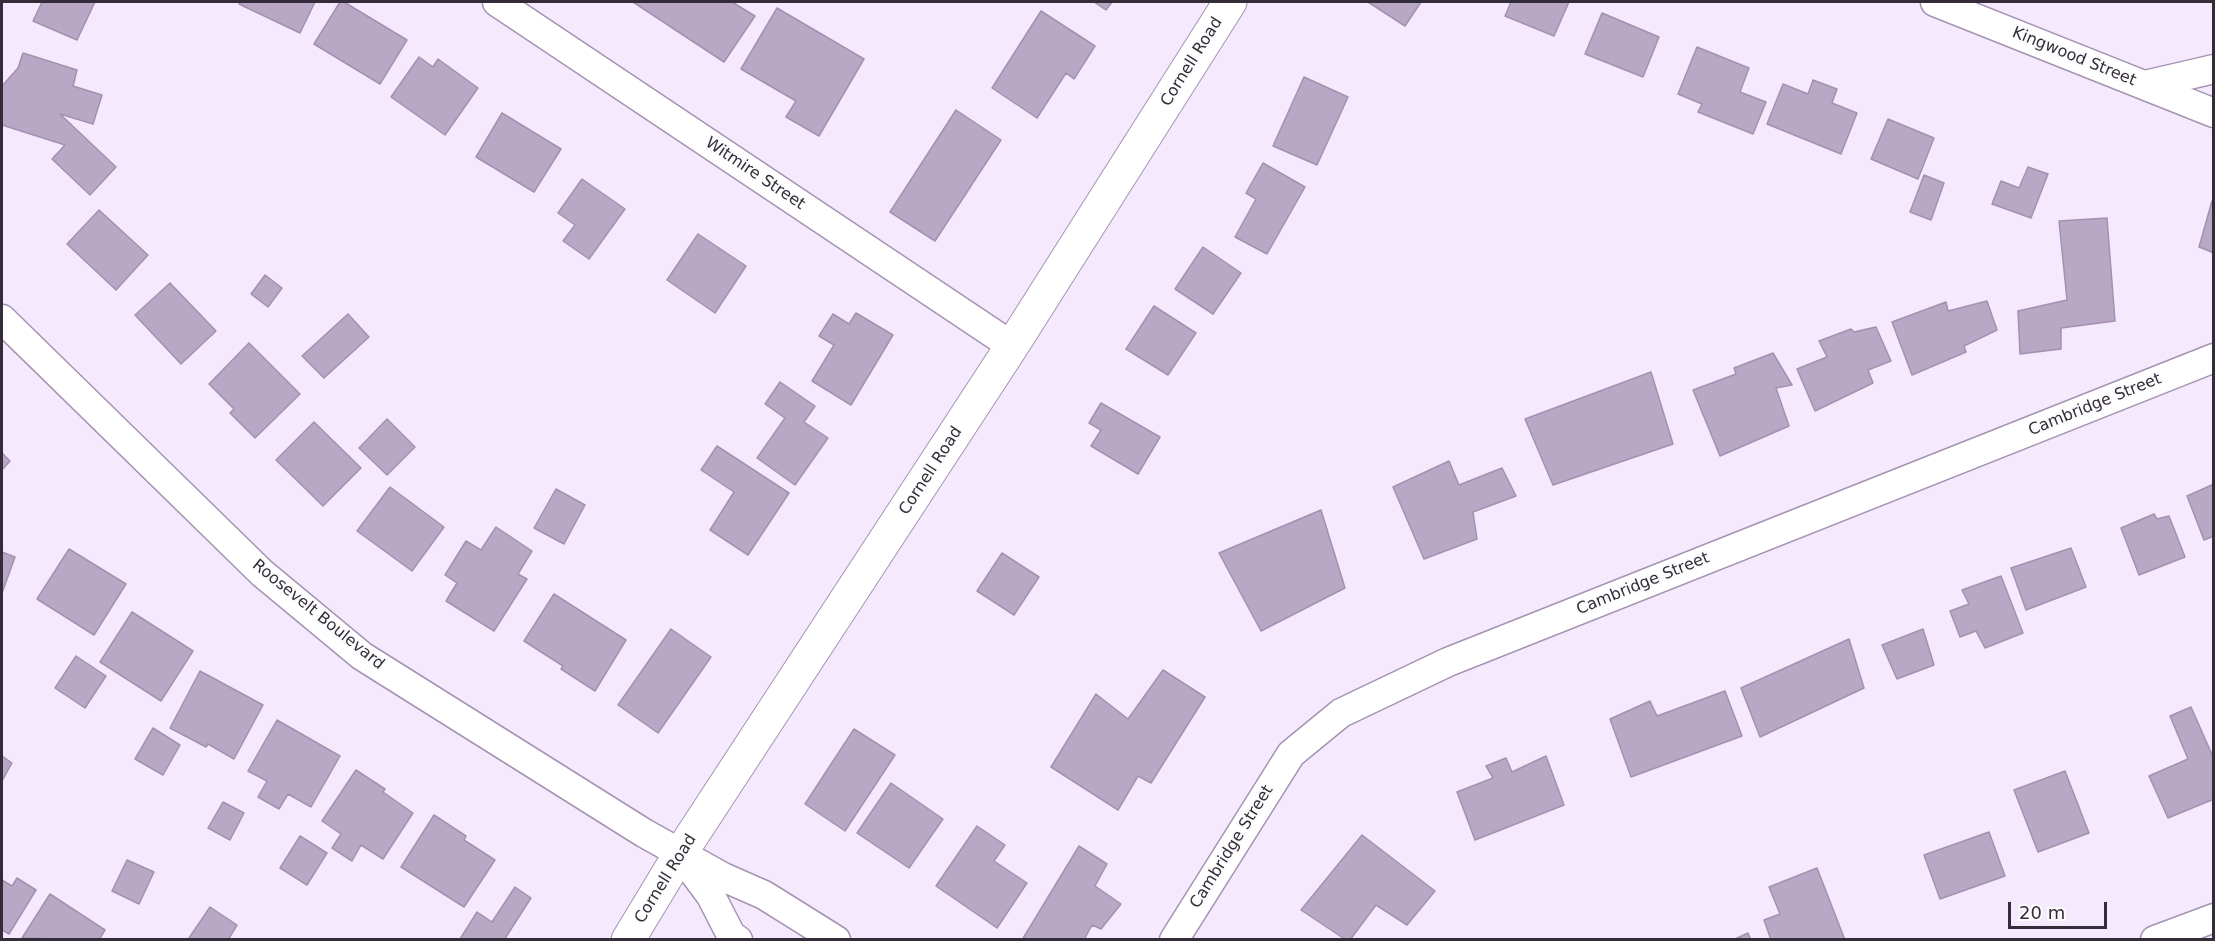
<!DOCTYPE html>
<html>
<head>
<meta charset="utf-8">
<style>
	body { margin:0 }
	#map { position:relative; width:2215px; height:941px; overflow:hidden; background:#f5eafd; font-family:"DejaVu Sans",sans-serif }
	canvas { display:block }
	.frame { position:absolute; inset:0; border:3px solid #342c39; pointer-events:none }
	.scale { position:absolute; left:2008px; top:902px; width:99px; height:27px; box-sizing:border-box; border:3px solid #342c39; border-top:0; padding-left:8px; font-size:18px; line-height:21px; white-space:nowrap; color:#342c39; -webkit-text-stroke:4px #fcfcfc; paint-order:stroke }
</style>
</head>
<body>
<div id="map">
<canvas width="2215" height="941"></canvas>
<div class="frame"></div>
<div class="scale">20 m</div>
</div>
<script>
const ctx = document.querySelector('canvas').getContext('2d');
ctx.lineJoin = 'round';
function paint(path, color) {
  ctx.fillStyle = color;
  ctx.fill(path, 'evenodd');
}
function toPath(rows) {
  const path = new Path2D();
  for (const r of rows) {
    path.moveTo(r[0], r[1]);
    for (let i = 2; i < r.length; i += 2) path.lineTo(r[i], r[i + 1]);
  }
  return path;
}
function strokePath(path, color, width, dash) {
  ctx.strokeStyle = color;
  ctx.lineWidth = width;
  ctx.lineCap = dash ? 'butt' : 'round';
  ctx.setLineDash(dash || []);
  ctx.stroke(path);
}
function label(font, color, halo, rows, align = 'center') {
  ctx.font = font + ' "DejaVu Sans",sans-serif';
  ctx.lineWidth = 4.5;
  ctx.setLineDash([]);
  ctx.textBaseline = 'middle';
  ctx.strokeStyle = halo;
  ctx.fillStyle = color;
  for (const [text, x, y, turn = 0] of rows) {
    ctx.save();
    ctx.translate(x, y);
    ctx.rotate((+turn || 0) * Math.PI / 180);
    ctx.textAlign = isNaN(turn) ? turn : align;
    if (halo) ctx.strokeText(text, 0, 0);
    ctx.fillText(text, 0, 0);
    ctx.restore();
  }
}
const building = toPath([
	[42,2,95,2,77,40,33,21,42,2],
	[240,2,315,2,300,33,239,4,240,2],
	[340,2,344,2,407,40,380,84,314,44,340,2],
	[633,2,732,2,755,16,724,62,633,2],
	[1094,2,1112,2,1106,10,1094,2],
	[1368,2,1421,2,1405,26,1368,2],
	[1511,2,1569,2,1554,36,1505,16,1511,2],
	[777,8,864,59,819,136,786,117,796,101,741,69,777,8],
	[1041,11,1095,46,1074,79,1066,73,1037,118,992,88,1041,11],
	[1602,13,1659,37,1643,77,1585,54,1602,13],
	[1697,47,1749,68,1740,92,1766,102,1753,134,1698,112,1702,104,1678,94,1697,47],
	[23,53,77,70,73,86,102,95,93,124,60,114,116,167,90,195,52,159,65,145,2,125,2,86,18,68,23,53],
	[419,57,433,67,438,59,478,88,445,135,391,97,419,57],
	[1304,77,1348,97,1317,165,1273,146,1304,77],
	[1813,80,1837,89,1832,103,1857,113,1841,154,1767,124,1783,84,1808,94,1813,80],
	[956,110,1001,140,935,241,890,212,956,110],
	[502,113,561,149,534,192,476,157,502,113],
	[1888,119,1934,138,1918,179,1871,159,1888,119],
	[1263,163,1305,187,1267,254,1235,237,1256,199,1246,193,1263,163],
	[2028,167,2048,174,2031,218,1992,204,2001,181,2019,188,2028,167],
	[1924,175,1944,183,1931,220,1910,212,1924,175],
	[582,179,625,209,589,259,563,241,575,225,558,213,582,179],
	[2212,201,2214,202,2214,253,2199,247,2212,201],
	[99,210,148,255,116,290,67,244,99,210],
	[2107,218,2115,321,2061,328,2061,349,2020,354,2018,311,2067,300,2059,221,2107,218],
	[698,234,746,266,715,313,667,280,698,234],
	[1203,247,1241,273,1213,314,1175,289,1203,247],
	[265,275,282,288,268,307,251,294,265,275],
	[170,283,216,331,181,364,135,315,170,283],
	[1987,301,1997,330,1964,346,1966,352,1912,375,1892,322,1946,302,1948,311,1987,301],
	[1154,306,1196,333,1168,375,1126,349,1154,306],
	[856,313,893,335,851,405,812,381,834,345,819,336,833,314,849,324,856,313],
	[348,314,369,337,324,378,302,356,348,314],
	[1876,327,1891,361,1868,370,1873,383,1815,411,1797,369,1827,357,1819,341,1851,329,1854,332,1876,327],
	[249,343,300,394,255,438,230,413,234,409,209,384,249,343],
	[1773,353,1792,385,1776,388,1789,426,1720,456,1693,390,1736,374,1734,368,1773,353],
	[1651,372,1673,444,1553,485,1525,419,1651,372],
	[780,382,815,406,804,422,828,438,795,485,757,458,785,418,765,404,780,382],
	[1101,403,1160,437,1138,474,1091,446,1101,430,1089,423,1101,403],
	[387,419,415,447,387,475,359,448,387,419],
	[314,422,361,468,323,506,276,460,314,422],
	[717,446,789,493,748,555,710,530,734,492,701,470,717,446],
	[2,453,10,461,2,470,2,453],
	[1449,461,1459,485,1502,468,1516,496,1473,512,1477,539,1424,559,1393,487,1449,461],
	[2214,484,2214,536,2204,540,2187,496,2214,484],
	[390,487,444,527,412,571,357,531,390,487],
	[556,489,585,505,564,544,534,528,556,489],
	[1321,510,1345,588,1261,631,1219,553,1321,510],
	[2154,514,2157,519,2169,516,2185,557,2139,575,2121,528,2154,514],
	[496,527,532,551,518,574,527,579,494,631,446,601,457,583,445,575,466,541,481,550,496,527],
	[2071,548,2086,587,2026,610,2011,568,2071,548],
	[69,549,126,584,94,635,37,599,69,549],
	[2,552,15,557,2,593,2,552],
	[1002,553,1039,577,1014,615,977,591,1002,553],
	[2001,576,2023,633,1985,648,1976,631,1960,637,1950,611,1969,604,1962,590,2001,576],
	[554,594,626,640,595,691,561,669,563,666,524,641,554,594],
	[132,612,193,651,161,701,100,662,132,612],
	[671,629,711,657,658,733,618,705,671,629],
	[1923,629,1934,665,1897,679,1882,645,1923,629],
	[1849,639,1864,688,1760,737,1741,688,1849,639],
	[76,656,106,676,85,708,55,688,76,656],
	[1163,670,1205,697,1151,783,1138,776,1118,810,1051,767,1096,694,1128,719,1163,670],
	[200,671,263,705,234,759,208,744,206,747,170,728,200,671],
	[1725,691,1742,736,1631,777,1610,719,1650,701,1657,716,1725,691],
	[2191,707,2214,759,2214,799,2168,818,2149,776,2188,759,2170,716,2191,707],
	[277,720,340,756,311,807,288,794,279,809,258,797,267,781,248,771,277,720],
	[153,728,180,745,163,775,135,759,153,728],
	[854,729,895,755,845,831,805,804,854,729],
	[2,756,12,763,2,781,2,756],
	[1546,756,1564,805,1475,840,1457,792,1493,778,1486,766,1506,758,1512,772,1546,756],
	[356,770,385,789,383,792,413,813,383,859,361,845,352,861,332,848,341,834,322,821,356,770],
	[2065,771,2089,833,2038,852,2014,790,2065,771],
	[891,783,943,819,909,868,857,833,891,783],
	[223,802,244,813,230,840,208,828,223,802],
	[434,815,466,836,464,840,495,860,464,907,401,867,434,815],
	[977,826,1005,845,994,861,1027,883,997,928,936,886,977,826],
	[1989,832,2005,876,1940,899,1924,855,1989,832],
	[1362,835,1435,891,1407,925,1376,905,1350,940,1346,940,1301,910,1362,835],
	[300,836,327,853,307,885,280,868,300,836],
	[1079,846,1107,864,1095,886,1121,904,1101,929,1092,925,1084,940,1022,940,1079,846],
	[127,860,154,872,139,904,112,891,127,860],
	[1817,868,1845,940,1771,940,1764,920,1780,914,1769,887,1817,868],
	[17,878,36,890,9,934,2,930,2,880,12,886,17,878],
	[515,887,531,898,504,940,460,939,477,912,492,922,515,887],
	[50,894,105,930,99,940,22,938,50,894],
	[210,907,237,925,228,940,191,940,189,938,210,907],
	[1748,933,1751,940,1733,940,1748,933]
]);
const minor = toPath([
	[497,2,1012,346],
	[1935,2,2214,113],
	[2145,85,2214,69],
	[2,319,262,573,362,656,644,833,723,877,764,895,836,940],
	[685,861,711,896,731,935,738,940],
	[1174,940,1291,754,1341,713,1448,662,2214,358],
	[2155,940,2214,918]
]);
const tertiary = toPath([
	[628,940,680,854,1012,346,1230,2]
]);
const streetNames = [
	["Kingwood Street",2074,57,22],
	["Cornell Road",1192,62,-58],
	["Witmire Street",755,174,34],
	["Cambridge Street",2095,405,-22],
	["Cornell Road",931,471,-57],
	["Cambridge Street",1643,584,-22],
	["Roosevelt Boulevard",318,615,39],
	["Cambridge Street",1232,847,-58],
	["Cornell Road",666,879,-58]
];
paint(building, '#b9a7c6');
strokePath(building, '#a391af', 1.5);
strokePath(minor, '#a593b1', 31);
strokePath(tertiary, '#a593b1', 35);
strokePath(minor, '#fff', 28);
strokePath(tertiary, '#fff', 33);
label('16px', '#342c39', '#fcfcfc', streetNames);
</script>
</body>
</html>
